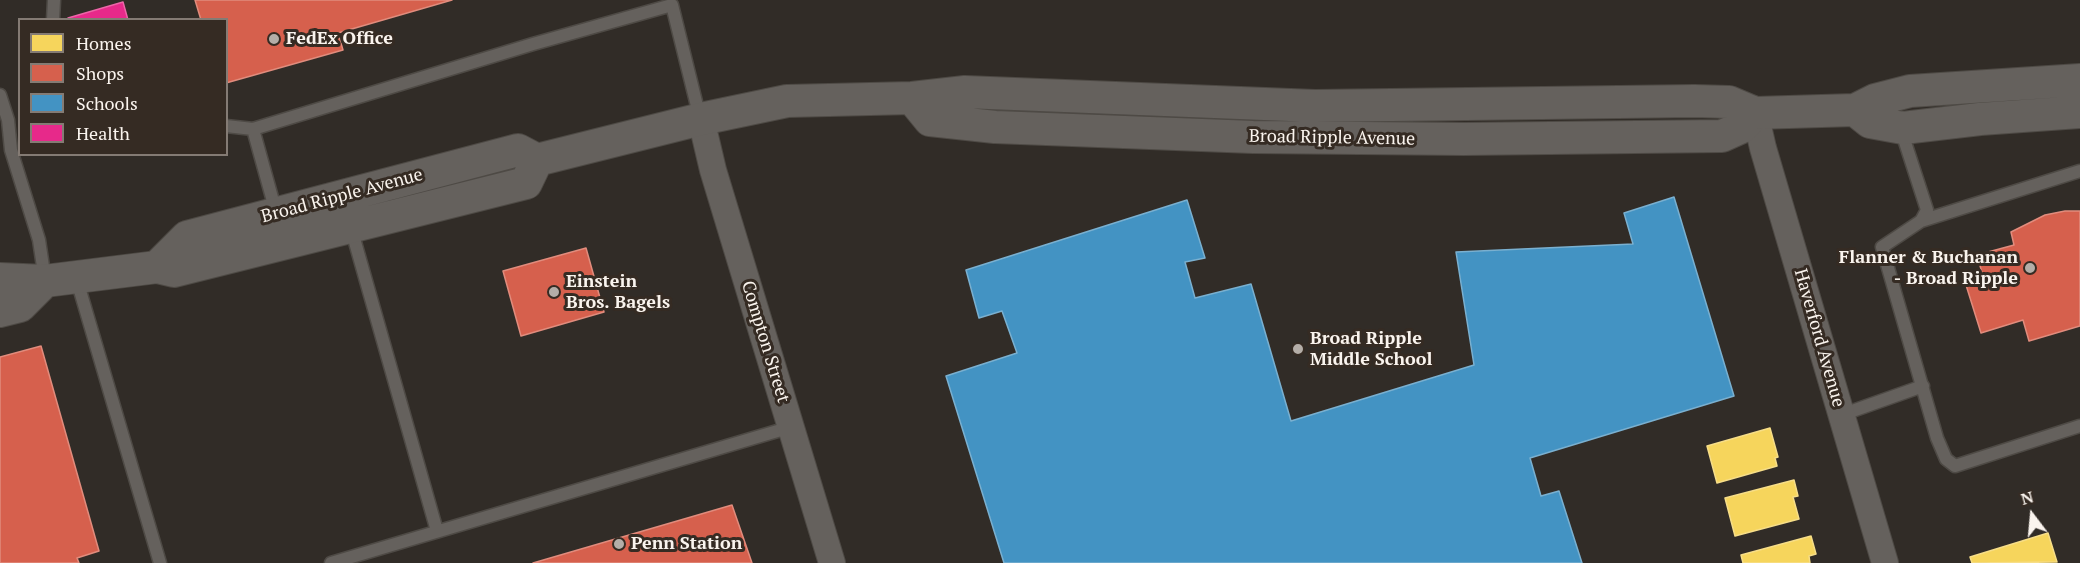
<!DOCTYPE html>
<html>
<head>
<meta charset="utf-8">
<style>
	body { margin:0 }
	#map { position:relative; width:2080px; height:563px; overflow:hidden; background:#312c27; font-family:"PT Serif",serif }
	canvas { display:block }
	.legend { position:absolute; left:18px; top:18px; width:210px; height:138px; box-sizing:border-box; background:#352b23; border:2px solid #847b74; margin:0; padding:8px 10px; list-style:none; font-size:18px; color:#faf4ee }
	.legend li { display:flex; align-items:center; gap:12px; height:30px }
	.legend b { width:30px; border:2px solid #847b74 }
	.north { position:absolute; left:2002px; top:485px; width:60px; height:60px; -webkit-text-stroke:4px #352b23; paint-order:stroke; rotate:344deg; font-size:16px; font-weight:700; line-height:24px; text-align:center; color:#faf4ee }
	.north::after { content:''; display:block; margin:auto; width:21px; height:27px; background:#faf4ee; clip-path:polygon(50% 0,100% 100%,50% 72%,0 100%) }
</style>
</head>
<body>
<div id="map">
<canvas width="2080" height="563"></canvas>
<ul class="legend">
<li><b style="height:16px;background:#f6d55c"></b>Homes</li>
<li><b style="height:16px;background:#d6604d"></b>Shops</li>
<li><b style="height:16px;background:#4393c3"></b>Schools</li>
<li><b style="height:16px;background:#e7298a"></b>Health</li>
</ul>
<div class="north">N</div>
</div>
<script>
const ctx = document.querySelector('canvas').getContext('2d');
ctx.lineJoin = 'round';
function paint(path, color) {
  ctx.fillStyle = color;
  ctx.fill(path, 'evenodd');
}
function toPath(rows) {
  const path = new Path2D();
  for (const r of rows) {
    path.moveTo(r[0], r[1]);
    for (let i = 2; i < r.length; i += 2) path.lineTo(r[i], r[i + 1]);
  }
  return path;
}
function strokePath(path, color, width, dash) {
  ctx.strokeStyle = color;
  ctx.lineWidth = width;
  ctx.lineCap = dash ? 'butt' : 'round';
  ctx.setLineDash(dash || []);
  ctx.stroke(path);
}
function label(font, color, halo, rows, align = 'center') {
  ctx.font = font + ' "PT Serif",serif';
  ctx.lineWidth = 6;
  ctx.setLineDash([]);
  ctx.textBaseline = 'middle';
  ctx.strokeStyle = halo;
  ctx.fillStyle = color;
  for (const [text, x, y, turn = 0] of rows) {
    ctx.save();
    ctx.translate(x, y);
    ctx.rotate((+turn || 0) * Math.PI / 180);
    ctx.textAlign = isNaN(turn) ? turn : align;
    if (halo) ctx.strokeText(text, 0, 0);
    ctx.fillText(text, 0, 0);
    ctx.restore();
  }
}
const homes = toPath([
	[1770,428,1778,457,1775,458,1777,466,1717,483,1707,446,1770,428],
	[1794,480,1798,496,1793,497,1799,519,1735,536,1725,498,1794,480],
	[2048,533,2057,562,1972,563,1970,557,2048,533],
	[1811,536,1816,554,1809,556,1810,563,1743,563,1741,555,1811,536]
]);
const shops = toPath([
	[195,0,452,0,338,33,343,50,226,83,226,20,201,20,195,0],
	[2065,211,2080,211,2080,326,2029,341,2023,320,1981,333,1966,285,1984,280,1977,255,2014,245,2011,232,2045,215,2065,211],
	[586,248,604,312,521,336,503,271,586,248],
	[41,346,99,551,77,558,79,563,0,563,0,357,41,346],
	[732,505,752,563,533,563,732,505]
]);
const schools = toPath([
	[1674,197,1734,396,1530,458,1541,496,1559,491,1582,563,1004,563,946,376,1017,353,1002,311,979,318,966,270,1187,200,1205,258,1185,262,1195,298,1251,284,1291,421,1474,365,1456,252,1633,244,1624,213,1674,197]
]);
const health = toPath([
	[123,2,128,20,68,20,68,18,123,2]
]);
const service = toPath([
	[53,20,54,0],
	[0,95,8,120,11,150,39,240,45,280],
	[226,126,253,129,533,44,672,5,700,118],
	[253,129,276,212],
	[1903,129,1904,139,1927,210,1921,221,1882,247,1937,438,1946,459,1955,466,2080,426],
	[1921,221,2080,171],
	[351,228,437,531],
	[76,277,160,563],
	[1841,415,1923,386],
	[331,563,791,427]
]);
const minor = toPath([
	[1755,113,1763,148,1885,563],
	[701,119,713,170,832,563]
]);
const tertiary = toPath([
	[912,98,930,120,995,127,1253,137,1464,139,1722,136,1742,127,1755,113],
	[1855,110,1870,122,1903,128,1980,119,2080,112],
	[157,267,187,237,518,150,537,160,701,119,787,101,912,98,965,92,1315,106,1694,101,1729,102,1755,113,1855,110,1875,100,1910,91,2080,80],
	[0,279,45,281,157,267,174,271,526,183,537,160],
	[0,311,20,306,45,281]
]);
const markers = [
	[274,39,6,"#b4aea8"],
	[2030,268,6,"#b4aea8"],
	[554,292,6,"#b4aea8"],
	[1298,349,6,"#b4aea8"],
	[619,544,6,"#b4aea8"]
];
const poiNames = [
	["FedEx Office",286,39],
	["Flanner & Buchanan",2018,258,"right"],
	["- Broad Ripple",2018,279,"right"],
	["Einstein",566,282],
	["Bros. Bagels",566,303],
	["Broad Ripple",1310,339],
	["Middle School",1310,360],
	["Penn Station",631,544]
];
const streetNames = [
	["Broad Ripple Avenue",1332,138,1],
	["Broad Ripple Avenue",342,196,-15],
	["Haverford Avenue",1819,338,74],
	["Compton Street",765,342,73]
];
paint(homes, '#f6d55c');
strokePath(homes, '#f7de88', 1.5);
paint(shops, '#d6604d');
strokePath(shops, '#e18c7d', 1.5);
paint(schools, '#4393c3');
strokePath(schools, '#7ab0d0', 1.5);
paint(health, '#e7298a');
strokePath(health, '#ed66a8', 1.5);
strokePath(service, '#4e4a45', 15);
strokePath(minor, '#4e4a45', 28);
strokePath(tertiary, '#4e4a45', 34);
strokePath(service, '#65615d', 12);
strokePath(minor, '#65615d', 26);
strokePath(tertiary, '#65615d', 32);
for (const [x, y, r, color] of markers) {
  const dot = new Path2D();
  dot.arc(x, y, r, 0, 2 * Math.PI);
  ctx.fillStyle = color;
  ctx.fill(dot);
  strokePath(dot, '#352b23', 2);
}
label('bold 18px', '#faf4ee', '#352b23', poiNames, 'left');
label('18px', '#faf4ee', '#352b23', streetNames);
</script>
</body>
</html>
